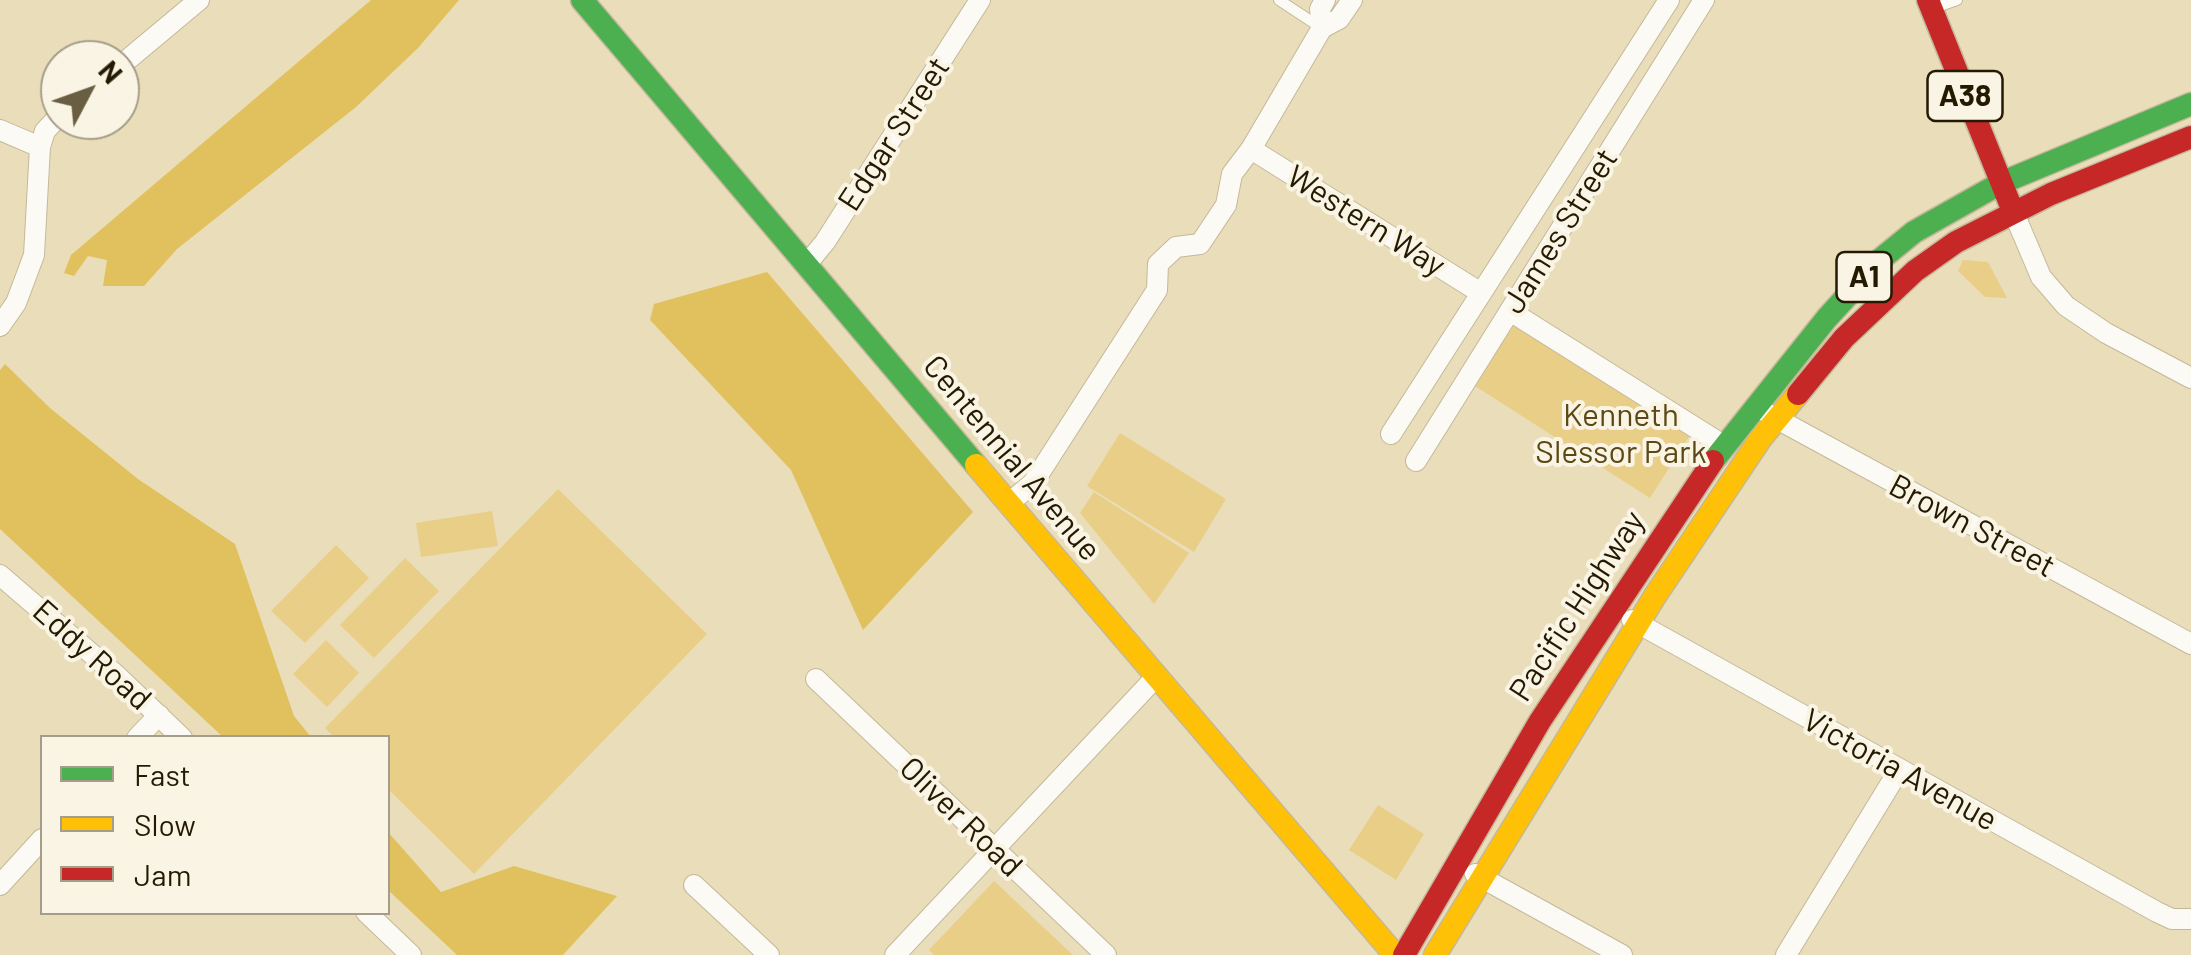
<!DOCTYPE html>
<html>
<head>
<meta charset="utf-8">
<style>
	body { margin:0 }
	#map { position:relative; width:2191px; height:955px; overflow:hidden; background:#eaddba; font-family:Barlow,sans-serif }
	canvas { display:block }
	.legend { position:absolute; left:40px; top:735px; width:350px; height:180px; box-sizing:border-box; background:#faf4e5; border:2px solid #a49d8a; margin:0; padding:12px 18px; list-style:none; font-size:30px; color:#241a02 }
	.legend li { display:flex; align-items:center; gap:20px; height:50px }
	.legend b { width:50px; border:2px solid #a49d8a }
	.north { position:absolute; left:40px; top:40px; width:100px; height:100px; box-sizing:border-box; background:#faf4e5; border:2px solid #a49d8a; border-radius:50%; rotate:49deg; font-size:28px; font-weight:700; line-height:40px; text-align:center; color:#241a02 }
	.north::after { content:''; display:block; margin:auto; width:35px; height:45px; background:#695e42; clip-path:polygon(50% 0,100% 100%,50% 72%,0 100%) }
</style>
</head>
<body>
<div id="map">
<canvas width="2191" height="955"></canvas>
<ul class="legend">
<li><b style="height:12px;background:#4caf50"></b>Fast</li>
<li><b style="height:12px;background:#ffc107"></b>Slow</li>
<li><b style="height:12px;background:#c62828"></b>Jam</li>
</ul>
<div class="north">N</div>
</div>
<script>
const ctx = document.querySelector('canvas').getContext('2d');
ctx.lineJoin = 'round';
function paint(path, color) {
  ctx.fillStyle = color;
  ctx.fill(path, 'evenodd');
}
function toPath(rows) {
  const path = new Path2D();
  for (const r of rows) {
    path.moveTo(r[0], r[1]);
    for (let i = 2; i < r.length; i += 2) path.lineTo(r[i], r[i + 1]);
  }
  return path;
}
function strokePath(path, color, width, dash) {
  ctx.strokeStyle = color;
  ctx.lineWidth = width;
  ctx.lineCap = dash ? 'butt' : 'round';
  ctx.setLineDash(dash || []);
  ctx.stroke(path);
}
function label(font, color, halo, rows, align = 'center') {
  ctx.font = font + ' Barlow,sans-serif';
  ctx.lineWidth = 8;
  ctx.setLineDash([]);
  ctx.textBaseline = 'middle';
  ctx.strokeStyle = halo;
  ctx.fillStyle = color;
  for (const [text, x, y, turn = 0] of rows) {
    ctx.save();
    ctx.translate(x, y);
    ctx.rotate((+turn || 0) * Math.PI / 180);
    ctx.textAlign = isNaN(turn) ? turn : align;
    if (halo) ctx.strokeText(text, 0, 0);
    ctx.fillText(text, 0, 0);
    ctx.restore();
  }
}
const green = toPath([
	[1963,260,1988,262,2007,298,1985,297,1958,271],
	[1517,320,1692,432,1650,498,1475,386],
	[1120,433,1226,499,1194,552,1087,486],
	[558,489,707,634,474,874,388,789,388,738,334,737,325,728],
	[1094,492,1189,553,1154,604,1080,513],
	[492,511,498,546,421,557,416,523],
	[336,545,369,578,305,643,271,611],
	[405,558,439,591,374,658,340,625],
	[326,640,359,673,327,707,293,674],
	[1378,805,1424,834,1396,880,1349,850],
	[994,881,1073,955,934,955,929,950]
]);
const forest = toPath([
	[371,0,459,0,418,48,356,107,177,249,144,286,103,286,107,260,88,256,74,276,64,273,71,255],
	[767,272,973,512,863,630,791,470,650,320,654,304],
	[5,364,50,408,138,479,235,544,294,716,311,737,223,737,0,529,0,370],
	[388,832,441,892,514,866,617,896,563,955,457,955,388,890]
]);
const lane = toPath([
	[1279,0,1320,27],
	[1934,8,1957,0]
]);
const street = toPath([
	[1322,28,1320,9,1325,0],
	[120,66,199,0],
	[0,130,40,147],
	[1251,149,1481,293],
	[2013,211,2041,277,2066,306,2106,333,2191,378],
	[806,265,825,242,980,0],
	[1510,311,1723,445],
	[0,326,16,303,34,255,40,147,45,131,60,115],
	[1768,414,2191,644],
	[1391,434,1669,0],
	[1416,461,1704,0],
	[1008,504,1033,483,1157,290,1158,264,1176,247,1200,244,1226,205,1232,174,1251,149,1322,28,1339,19,1352,0],
	[0,575,115,674,182,738],
	[1632,620,2157,912,2172,919,2191,919],
	[816,679,1106,955],
	[137,738,159,715],
	[1475,874,1622,955],
	[0,885,42,839],
	[694,885,769,955],
	[366,912,411,955],
	[895,955,1155,678],
	[1786,955,1899,770]
]);
const fast = toPath([
	[582,0,976,465],
	[1713,461,1827,318,1881,259,1914,232,2001,183,2191,104]
]);
const slow = toPath([
	[976,465,1395,955],
	[1435,955,1655,596,1761,438,1798,394]
]);
const jam = toPath([
	[1928,0,2010,204],
	[1798,394,1844,338,1915,271,1956,242,2051,194,2191,137],
	[1404,955,1540,721,1713,461]
]);
const shields = [
	[1965,96,75],
	[1864,277,55]
];
const shieldNames = [
	["A38",1965,96],
	["A1",1864,277]
];
const streetNames = [
	["Edgar Street",894,134,-57],
	["Western Way",1366,221,32],
	["James Street",1560,231,-58],
	["Centennial Avenue",1012,458,50],
	["Brown Street",1972,526,28],
	["Pacific Highway",1577,606,-57],
	["Eddy Road",92,655,42],
	["Victoria Avenue",1900,770,29],
	["Oliver Road",961,817,44]
];
const parkNames = [
	["Kenneth",1621,415],
	["Slessor Park",1621,452]
];
paint(green, '#e9ce88');
paint(forest, '#e0c15e');
strokePath(lane, '#c4b89a', 12);
strokePath(street, '#c4b89a', 22);
strokePath(fast, '#c4b89a', 25);
strokePath(slow, '#c4b89a', 25);
strokePath(jam, '#c4b89a', 25);
strokePath(lane, '#fcfaf5', 10);
strokePath(street, '#fcfaf5', 20);
strokePath(fast, '#4caf50', 22);
strokePath(slow, '#ffc107', 22);
strokePath(jam, '#c62828', 22);
for (const [x, y, w] of shields) {
  const box = new Path2D();
  box.roundRect(x - w / 2, y - 25, w, 50, 8);
  ctx.fillStyle = '#faf4e5';
  ctx.fill(box);
  strokePath(box, '#241a02', 2.5);
}
label('bold 30px', '#241a02', null, shieldNames);
label('32px', '#241a02', '#faf4e5', streetNames);
label('32px', '#5b4814', '#faf4e5', parkNames);
</script>
</body>
</html>
